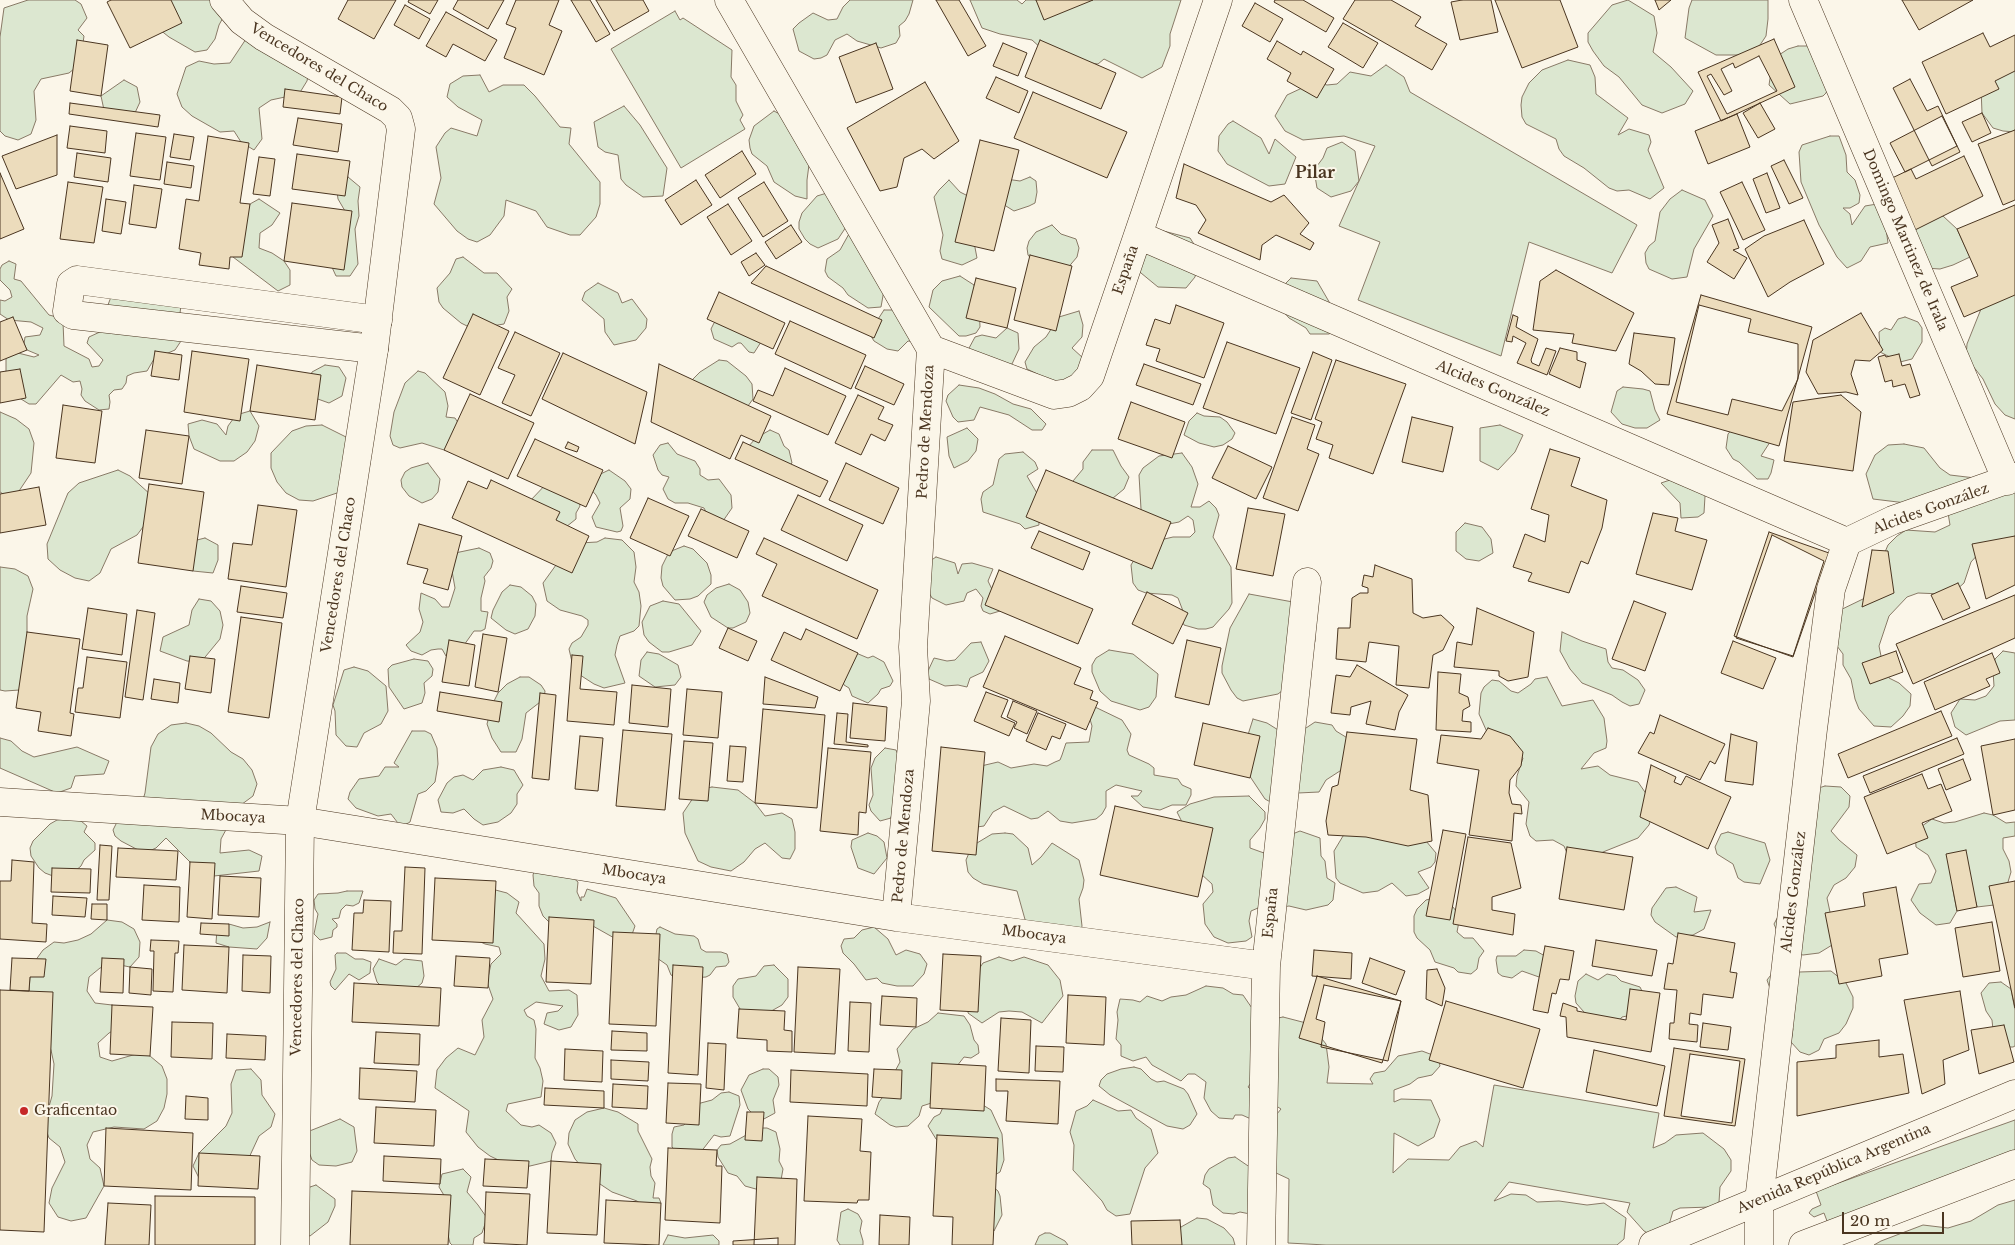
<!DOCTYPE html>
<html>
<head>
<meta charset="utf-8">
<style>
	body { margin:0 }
	#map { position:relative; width:2015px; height:1245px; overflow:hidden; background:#fbf6e9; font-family:"Libre Baskerville",serif }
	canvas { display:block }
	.scale { position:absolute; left:1842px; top:1212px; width:102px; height:22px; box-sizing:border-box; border:2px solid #4a3520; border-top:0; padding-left:6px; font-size:15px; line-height:18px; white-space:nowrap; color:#4a3520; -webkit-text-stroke:4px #fbf6e9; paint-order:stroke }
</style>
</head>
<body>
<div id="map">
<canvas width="2015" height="1245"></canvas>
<div class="scale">20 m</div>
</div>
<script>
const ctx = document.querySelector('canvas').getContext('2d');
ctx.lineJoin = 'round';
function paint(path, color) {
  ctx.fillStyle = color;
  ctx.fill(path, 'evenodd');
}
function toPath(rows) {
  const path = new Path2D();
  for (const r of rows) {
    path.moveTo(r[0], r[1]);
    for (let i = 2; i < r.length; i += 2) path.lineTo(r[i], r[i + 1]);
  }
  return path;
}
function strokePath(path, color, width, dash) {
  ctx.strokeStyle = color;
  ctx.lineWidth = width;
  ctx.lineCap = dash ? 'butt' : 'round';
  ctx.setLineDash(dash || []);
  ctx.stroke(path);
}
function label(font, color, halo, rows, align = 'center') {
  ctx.font = font + ' "Libre Baskerville",serif';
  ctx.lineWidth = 4;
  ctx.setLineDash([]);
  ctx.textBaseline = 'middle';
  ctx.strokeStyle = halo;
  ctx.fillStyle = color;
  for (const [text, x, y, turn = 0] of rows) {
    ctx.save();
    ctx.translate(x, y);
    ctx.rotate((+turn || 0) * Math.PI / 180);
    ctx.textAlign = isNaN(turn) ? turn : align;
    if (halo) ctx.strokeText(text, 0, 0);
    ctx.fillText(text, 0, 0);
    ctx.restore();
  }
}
const green = toPath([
	[28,0,75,0,81,4,87,18,78,30,84,36,80,64,69,73,41,79,34,91,36,120,31,134,18,140,5,136,0,131,0,37,4,8,28,0],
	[131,0,221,0,225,14,219,25,215,39,207,50,195,52,169,37,134,9,131,0],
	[850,0,913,0,909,14,905,21,899,26,900,36,896,43,881,48,857,41,847,34,835,40,827,55,821,58,814,59,799,51,793,29,799,23,813,13,828,20,837,19,843,7,850,0],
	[970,0,1017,0,1022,4,1026,0,1181,0,1170,34,1170,46,1162,67,1142,78,1104,59,1098,64,1052,58,1032,40,1000,34,982,28,970,0],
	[1628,0,1654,16,1657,33,1653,52,1671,67,1693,91,1685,104,1662,113,1642,105,1619,77,1604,66,1593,51,1588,42,1588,33,1612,5,1628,0],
	[1692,0,1768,0,1768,19,1766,36,1756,51,1741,55,1716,55,1685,38,1689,8,1692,0],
	[675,11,680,20,683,18,732,50,731,77,736,85,736,101,743,115,740,120,745,129,681,168,611,49,675,11],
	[246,39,313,52,307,81,299,94,271,100,259,108,262,139,254,150,241,142,234,131,220,132,192,116,182,107,177,94,186,67,199,61,214,64,230,63,246,39],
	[1798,46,1813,46,1833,76,1826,93,1823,96,1790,104,1769,85,1773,59,1788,49,1798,46],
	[1568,60,1590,65,1595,77,1596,94,1628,118,1618,135,1629,129,1649,135,1651,142,1648,150,1664,188,1650,199,1629,190,1617,191,1609,188,1584,168,1564,156,1559,149,1556,139,1526,124,1522,117,1521,105,1522,97,1529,83,1542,70,1568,60],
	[2015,60,2015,132,2003,131,1993,128,1982,113,1981,88,2015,60],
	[1386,65,1404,77,1410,92,1637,225,1612,273,1529,242,1501,356,1358,300,1380,242,1339,226,1359,181,1351,191,1331,197,1317,188,1314,170,1323,158,1327,148,1342,142,1355,151,1359,181,1375,146,1344,136,1303,140,1285,131,1275,116,1287,95,1302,88,1311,81,1327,85,1337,84,1350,72,1371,76,1386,65],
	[480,75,489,92,503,85,524,85,535,96,560,127,571,128,569,144,600,182,600,204,596,217,580,235,570,235,547,227,536,211,506,200,504,216,490,235,477,242,468,239,457,231,434,204,441,178,436,147,445,133,451,128,477,136,482,120,458,107,447,97,450,84,463,76,480,75],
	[124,80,137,87,140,102,134,115,104,110,101,96,124,80],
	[624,106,640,125,667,168,663,196,643,197,626,185,621,179,618,155,605,152,598,147,594,122,624,106],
	[774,111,798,124,810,157,807,180,807,199,795,196,774,182,767,166,752,154,750,148,749,140,754,126,774,111],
	[1233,121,1261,138,1269,154,1275,139,1296,157,1285,184,1269,186,1227,164,1218,151,1219,136,1228,124,1233,121],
	[1830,136,1839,136,1846,155,1847,172,1855,180,1860,195,1859,203,1850,208,1843,208,1850,214,1852,225,1865,206,1877,204,1885,221,1888,243,1870,247,1861,261,1847,268,1837,257,1819,225,1801,182,1799,152,1802,145,1830,136],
	[348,177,360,187,358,201,359,216,355,229,358,264,350,276,336,276,330,263,345,211,338,199,336,184,348,177],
	[1030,177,1036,181,1037,192,1035,203,1029,206,1014,211,993,198,999,178,1020,181,1030,177],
	[949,180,960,192,972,198,973,237,977,258,962,265,942,259,940,251,943,235,934,197,939,190,949,180],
	[1682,190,1705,200,1713,216,1694,249,1687,277,1672,279,1649,269,1646,263,1645,253,1649,246,1655,241,1660,212,1670,199,1682,190],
	[827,193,846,227,838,239,818,248,810,244,805,239,799,229,799,222,802,213,817,196,827,193],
	[259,199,280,213,272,225,260,233,259,248,272,253,284,261,290,270,290,285,278,291,233,257,250,204,259,199],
	[1918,214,1943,216,1957,229,1970,257,1953,265,1940,269,1925,268,1900,228,1918,214],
	[1052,225,1061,234,1076,239,1079,248,1077,257,1066,270,1033,261,1028,255,1027,248,1029,241,1036,232,1052,225],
	[1152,228,1190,238,1199,252,1195,277,1186,288,1158,287,1124,259,1152,228],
	[850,232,887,273,881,307,868,308,848,295,843,288,828,277,825,271,827,259,840,250,850,232],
	[463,257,484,273,497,273,512,289,507,297,509,311,504,324,473,329,461,323,443,308,439,302,437,288,450,273,456,259,463,257],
	[9,261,16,264,14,279,21,281,49,315,57,317,63,322,64,346,89,359,92,367,99,366,103,360,87,343,89,337,102,331,106,310,111,297,181,306,180,313,185,318,187,332,175,350,154,359,147,371,134,373,127,376,126,383,122,389,114,390,109,395,110,402,109,409,99,410,85,401,81,395,82,389,80,381,73,382,61,375,36,404,29,404,13,394,6,380,6,358,18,353,34,357,39,355,27,350,24,344,25,337,40,335,43,328,31,322,9,320,0,314,0,300,5,301,12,297,10,290,0,280,0,269,2,265,9,261],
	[960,276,974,285,979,302,980,327,976,333,966,336,959,336,929,307,933,290,942,281,960,276],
	[1291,278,1317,281,1335,312,1339,327,1329,334,1310,334,1306,328,1289,318,1281,309,1278,296,1286,283,1291,278],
	[598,283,618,293,622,303,632,299,647,319,646,328,636,340,614,345,605,332,604,319,582,300,585,292,598,283],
	[2015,293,2015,419,2005,415,1995,404,1983,379,1966,357,1967,344,1981,309,2015,293],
	[884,310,899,310,916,342,908,341,898,351,887,349,874,341,869,333,884,310],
	[1079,311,1083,325,1082,337,1072,348,1083,358,1085,371,1062,386,1027,369,1025,362,1034,347,1046,337,1059,317,1079,311],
	[722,316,766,334,754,353,749,352,741,343,738,343,732,347,714,339,711,329,714,323,722,316],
	[1905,317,1918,322,1922,328,1922,342,1912,359,1900,362,1880,352,1879,332,1885,328,1891,330,1898,319,1905,317],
	[1007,328,1018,333,1019,349,1012,364,999,371,968,350,975,337,982,335,996,338,1007,328],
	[719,360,727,361,746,376,752,384,753,399,745,410,690,382,700,372,719,360],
	[325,365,339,367,346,378,342,396,329,403,315,398,307,386,312,372,325,365],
	[418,371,425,373,445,392,448,406,446,417,455,418,459,424,451,448,444,450,422,443,400,448,393,445,390,436,394,412,405,383,418,371],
	[959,385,979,388,995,394,1013,404,1031,409,1046,424,1042,430,1032,430,1009,415,980,407,974,420,958,422,953,417,946,401,948,395,959,385],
	[1623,387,1643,389,1650,391,1655,410,1660,420,1647,428,1635,428,1622,424,1611,412,1617,391,1623,387],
	[250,411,259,426,255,441,247,452,234,461,220,461,194,449,189,436,188,424,202,420,217,424,226,435,228,426,236,415,250,411],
	[0,412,16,419,29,429,34,443,31,473,19,491,5,495,0,492,0,412],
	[1197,413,1204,416,1220,417,1227,422,1235,433,1232,439,1223,445,1214,447,1199,443,1184,435,1189,421,1197,413],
	[1740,420,1772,439,1761,456,1774,460,1771,473,1768,479,1757,479,1739,462,1733,459,1726,448,1728,434,1740,420],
	[322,425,354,441,365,451,370,464,362,476,340,492,313,501,299,500,286,493,277,482,271,468,271,453,292,431,306,426,322,425],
	[1500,425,1523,435,1515,452,1498,470,1480,461,1480,428,1500,425],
	[967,428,978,439,976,451,968,461,954,468,949,456,947,437,967,428],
	[770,430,779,434,784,446,789,450,792,463,786,469,747,448,756,438,770,430],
	[668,443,677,454,695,461,700,469,700,475,708,480,719,479,731,495,732,508,723,521,708,516,704,508,688,503,675,503,668,499,663,489,669,477,662,475,658,470,653,455,660,445,668,443],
	[1904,444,1924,448,1940,468,1950,475,1992,480,2015,492,2015,538,1980,552,1971,562,1964,583,1955,591,1942,594,1918,593,1907,597,1889,616,1879,646,1882,661,1889,678,1899,683,1911,694,1910,706,1903,716,1891,727,1874,726,1859,709,1855,699,1851,679,1843,665,1843,654,1837,646,1830,615,1865,598,1888,545,1897,536,1906,530,1935,532,1950,525,1948,513,1906,503,1873,499,1866,474,1875,455,1888,445,1904,444],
	[1092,450,1113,450,1121,466,1129,477,1124,489,1107,503,1079,495,1073,481,1083,469,1083,462,1092,450],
	[1023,452,1035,462,1038,469,1027,476,1038,495,1039,525,1025,529,1020,524,983,512,981,499,983,492,993,485,999,459,1005,454,1023,452],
	[1182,453,1192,467,1198,484,1191,507,1200,507,1209,501,1216,508,1219,515,1213,537,1231,567,1232,603,1229,609,1213,627,1206,629,1198,629,1184,625,1181,618,1183,611,1178,598,1172,595,1146,593,1138,590,1133,583,1131,565,1140,550,1156,541,1173,537,1190,537,1195,532,1193,520,1188,516,1179,522,1169,524,1144,514,1141,509,1139,475,1143,468,1159,456,1182,453],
	[428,463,440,479,438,492,432,499,422,503,409,496,402,487,401,480,405,472,411,468,428,463],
	[118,470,130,476,151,495,146,523,137,535,111,549,100,573,89,581,75,578,60,570,48,559,47,544,68,493,79,483,118,470],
	[609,470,625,481,631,489,630,499,620,508,623,526,621,531,617,532,596,527,592,517,600,503,596,495,588,486,590,479,609,470],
	[550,480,577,494,580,506,576,513,576,519,566,527,555,531,529,502,550,480],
	[1670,480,1699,489,1705,496,1704,513,1698,517,1681,518,1680,503,1661,483,1670,480],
	[1465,523,1482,527,1491,539,1493,553,1479,561,1466,559,1456,551,1456,532,1465,523],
	[205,538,218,545,218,560,213,573,193,571,183,565,189,542,205,538],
	[605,538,622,540,634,552,636,567,634,582,639,592,641,606,639,626,634,631,620,636,617,645,615,655,625,683,604,688,594,684,577,673,572,662,569,649,572,643,581,637,588,625,588,620,582,616,560,610,547,601,543,583,556,565,580,543,597,542,605,538],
	[684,546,693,549,707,563,711,575,711,584,698,596,690,599,675,600,663,586,661,578,662,566,669,552,684,546],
	[479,548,490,553,493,561,491,568,484,577,485,581,481,598,481,611,488,612,485,629,481,631,474,631,457,655,446,656,442,649,438,649,431,650,422,655,411,651,406,645,420,632,423,622,419,609,421,593,435,599,442,607,449,607,455,588,450,560,455,553,479,548],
	[936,557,955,563,958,574,962,564,972,563,993,569,988,581,998,602,1000,611,990,614,983,611,981,606,983,598,976,589,967,593,964,601,946,605,932,598,928,591,930,561,936,557],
	[0,567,15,569,28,576,33,589,27,616,27,632,45,654,34,689,5,691,0,690,0,567],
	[729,584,740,590,748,602,750,613,746,622,733,628,728,628,711,617,704,602,707,595,716,588,729,584],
	[510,585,521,587,532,596,536,604,535,616,528,629,515,634,506,630,491,618,493,610,502,592,510,585],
	[1249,594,1293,602,1314,623,1315,641,1305,673,1278,694,1243,701,1237,698,1231,690,1222,673,1222,666,1230,628,1249,594],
	[199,599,211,601,220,611,223,625,220,639,201,662,187,661,160,651,163,637,189,625,192,610,199,599],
	[663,601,679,604,701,631,692,645,669,652,662,652,649,642,644,635,642,622,650,606,663,601],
	[1562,632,1582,641,1606,649,1608,662,1612,668,1623,670,1638,680,1645,690,1639,704,1630,706,1622,702,1612,695,1582,683,1570,669,1560,651,1562,632],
	[981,642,989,661,983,672,970,678,967,687,958,685,945,686,929,679,928,671,934,658,947,661,955,660,971,643,981,642],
	[1109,650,1133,654,1158,674,1156,697,1149,707,1140,710,1111,701,1100,691,1092,672,1092,665,1096,658,1109,650],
	[2003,651,2015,653,2015,720,2000,721,1966,735,1955,727,1951,713,1960,699,1975,700,1986,696,1994,686,1993,671,1995,659,2003,651],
	[647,652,659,654,678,665,681,677,675,685,655,687,639,676,641,660,647,652],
	[856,653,868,658,873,656,884,662,893,681,890,686,881,689,878,694,868,703,852,696,849,688,844,685,840,676,856,653],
	[414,659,428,661,433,669,432,676,424,683,425,693,422,703,404,709,389,687,388,669,392,665,414,659],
	[354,667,368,671,386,686,388,711,381,724,364,733,357,747,346,746,336,735,335,711,333,705,344,670,354,667],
	[520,677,529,677,541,685,545,691,544,699,526,713,522,739,516,752,501,752,492,738,487,724,492,705,498,693,507,684,520,677],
	[1547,677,1562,706,1593,700,1604,718,1607,741,1606,748,1594,753,1581,769,1598,766,1610,775,1638,782,1647,795,1653,812,1649,825,1638,838,1603,852,1589,861,1567,853,1564,846,1553,840,1536,841,1530,836,1526,824,1529,802,1516,786,1517,776,1523,758,1515,750,1491,741,1479,714,1481,693,1484,687,1492,680,1499,681,1511,691,1518,693,1531,684,1535,679,1547,677],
	[1095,707,1122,720,1131,734,1127,750,1129,755,1149,764,1154,768,1154,775,1178,779,1182,785,1191,789,1191,795,1186,805,1172,805,1160,810,1143,807,1131,796,1138,796,1142,791,1116,785,1106,791,1106,807,1102,814,1096,819,1072,823,1060,821,1048,811,1038,818,1031,819,1004,806,993,812,984,826,977,827,981,766,998,762,1011,768,1034,764,1047,766,1055,762,1060,760,1062,755,1066,743,1089,742,1092,726,1089,716,1095,707],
	[1253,719,1267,723,1283,733,1300,732,1315,722,1332,725,1336,731,1349,739,1343,769,1326,780,1319,792,1298,793,1283,809,1265,799,1249,775,1246,741,1253,719],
	[186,723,199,726,211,733,231,752,243,759,252,770,257,784,253,796,230,813,228,826,221,839,220,853,249,850,262,856,259,871,205,877,192,871,190,862,166,838,156,848,149,851,142,852,121,841,115,836,113,830,117,822,138,816,145,793,151,747,158,734,171,725,186,723],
	[412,731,425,731,431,734,437,748,438,764,435,782,426,791,418,794,410,822,401,827,391,814,378,816,356,808,348,799,350,792,359,779,379,776,385,767,399,767,394,763,412,731],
	[0,738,11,741,22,751,34,757,77,747,109,761,104,774,75,776,71,788,57,793,0,768,0,738],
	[885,748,896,750,902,764,891,818,880,821,871,811,869,805,873,795,871,768,875,758,885,748],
	[501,767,514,770,523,785,517,794,517,804,511,813,498,822,483,825,474,819,464,809,453,813,441,812,438,800,447,783,454,777,463,775,473,780,483,770,501,767],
	[1825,786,1841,787,1850,796,1849,807,1831,831,1839,840,1857,855,1855,867,1846,878,1834,885,1827,898,1830,912,1836,920,1837,942,1819,953,1803,955,1794,953,1780,938,1774,924,1782,909,1812,790,1825,786],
	[712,787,738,790,755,803,765,816,782,813,792,819,795,832,795,849,790,859,782,858,765,843,755,849,744,862,731,871,711,867,698,861,685,833,683,813,695,795,702,789,712,787],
	[1249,796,1265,812,1265,819,1260,828,1250,840,1250,848,1264,853,1267,844,1300,831,1320,838,1321,856,1325,861,1327,878,1335,883,1333,900,1328,905,1306,910,1289,906,1271,909,1258,908,1251,911,1249,921,1252,937,1246,941,1228,943,1214,937,1205,924,1203,904,1213,892,1212,884,1200,873,1188,834,1177,812,1190,804,1214,797,1249,796],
	[1984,813,1993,815,2006,823,2015,822,2015,836,2003,838,2003,849,2009,861,2011,872,2008,882,1994,905,1977,907,1976,902,1955,877,1953,890,1957,911,1950,923,1936,925,1920,913,1911,900,1919,884,1931,883,1936,871,1928,855,1916,847,1915,831,1932,819,1944,823,1955,822,1984,813],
	[72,818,81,821,87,826,84,832,95,843,95,850,84,860,81,866,68,877,53,876,45,873,39,868,31,856,30,848,33,841,50,824,57,820,72,818],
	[1349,831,1421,835,1436,853,1435,862,1431,867,1418,872,1429,888,1418,894,1406,896,1392,883,1378,891,1363,893,1340,883,1336,878,1334,851,1343,836,1349,831],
	[1728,832,1765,843,1770,860,1760,884,1744,882,1738,878,1733,864,1717,854,1715,847,1721,834,1728,832],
	[868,833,877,836,884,842,887,858,874,874,858,868,851,847,852,840,868,833],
	[1005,833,1013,834,1028,848,1032,865,1041,857,1052,843,1079,860,1084,880,1083,888,1079,899,1082,926,1080,935,1026,923,1017,891,983,884,973,878,968,872,966,860,972,846,992,834,1005,833],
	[535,868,565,871,578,882,577,892,581,901,581,897,584,897,587,889,616,898,635,926,630,940,616,939,584,921,549,922,543,916,539,906,539,893,534,886,533,875,535,868],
	[484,887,507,893,519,902,516,913,544,944,545,959,541,976,549,991,569,990,577,995,578,1015,571,1027,559,1030,544,1024,547,1013,558,1011,563,1006,536,1002,524,1010,527,1016,534,1020,536,1029,535,1058,540,1068,543,1081,541,1097,508,1104,506,1111,521,1125,532,1127,539,1125,551,1133,556,1143,552,1153,551,1161,530,1166,515,1168,490,1156,478,1147,466,1132,469,1111,435,1088,437,1070,446,1058,458,1048,475,1055,484,1037,482,1020,493,999,487,982,491,964,501,954,499,947,485,944,470,937,484,887],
	[1676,887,1697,897,1694,912,1711,910,1704,929,1693,935,1676,937,1655,922,1651,915,1652,908,1666,888,1676,887],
	[347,891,363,891,359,903,353,906,346,905,341,910,339,918,332,919,337,924,337,927,333,930,332,937,320,940,314,934,318,914,315,909,314,900,318,894,338,893,347,891],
	[1434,898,1449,902,1460,916,1457,932,1464,938,1473,938,1484,951,1479,958,1477,969,1471,974,1458,972,1454,968,1435,962,1430,950,1417,938,1414,932,1414,916,1417,909,1426,900,1434,898],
	[107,920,122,922,134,929,140,942,139,957,130,967,115,964,100,968,89,977,87,991,95,1003,112,1005,122,1026,109,1033,98,1043,100,1057,112,1061,140,1053,150,1056,162,1066,167,1079,167,1094,164,1108,157,1121,144,1129,114,1127,93,1132,87,1145,90,1159,100,1168,104,1186,86,1218,71,1221,58,1217,49,1203,52,1188,65,1162,60,1147,49,1138,44,1124,52,1096,54,1064,51,1050,44,1037,34,993,29,991,30,977,35,961,43,950,54,942,64,943,78,940,91,934,107,920],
	[270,922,267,938,257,949,229,947,216,943,217,929,229,924,243,928,257,927,270,922],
	[660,927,675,934,694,936,698,939,701,949,706,952,721,952,727,954,729,962,726,966,716,967,710,975,706,977,678,979,671,975,667,965,657,958,655,939,657,929,660,927],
	[874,927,888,939,896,955,906,950,920,954,927,964,924,974,913,986,897,986,882,983,877,978,866,980,854,964,843,953,841,946,844,939,854,938,862,930,874,927],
	[1524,950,1536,951,1545,956,1546,968,1539,977,1522,971,1512,978,1502,976,1498,973,1496,960,1497,956,1516,956,1524,950],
	[337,953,346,953,355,959,363,959,371,962,370,973,359,980,349,974,335,990,331,986,330,982,336,969,335,955,337,953],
	[999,957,1012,961,1024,957,1048,965,1060,980,1063,996,1042,1023,1022,1012,1009,1011,999,1012,982,1023,968,1013,971,981,983,963,999,957],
	[379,959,396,965,404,959,422,961,424,976,422,983,415,989,383,988,377,982,373,969,379,959],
	[774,965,788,979,788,997,782,1005,766,1014,743,1014,733,997,733,986,738,979,756,976,764,966,774,965],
	[1777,967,1799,972,1831,971,1846,983,1853,997,1853,1008,1846,1024,1839,1033,1824,1039,1819,1050,1809,1055,1800,1052,1791,1042,1793,1029,1784,1011,1773,997,1767,980,1777,967],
	[1586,974,1598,980,1607,974,1616,976,1621,981,1640,987,1642,991,1627,1016,1622,1017,1618,1022,1592,1021,1576,1003,1575,996,1578,981,1586,974],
	[2001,982,2011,989,2015,1010,2015,1046,2013,1047,2004,1047,1993,1030,1992,1020,1986,1011,1981,993,1989,983,2001,982],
	[1206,986,1223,988,1233,994,1243,995,1256,1014,1253,1080,1248,1087,1256,1094,1251,1119,1242,1115,1235,1115,1233,1119,1219,1118,1211,1111,1204,1098,1206,1082,1195,1074,1188,1074,1181,1081,1152,1065,1146,1057,1133,1061,1121,1056,1121,1045,1116,1039,1118,1020,1117,1012,1120,999,1133,1000,1140,1002,1147,996,1162,1001,1171,997,1186,995,1206,986],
	[938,1013,964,1016,970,1025,974,1040,978,1045,979,1053,971,1058,964,1057,957,1066,941,1100,922,1106,919,1116,908,1126,896,1127,890,1125,875,1114,879,1102,890,1087,893,1075,900,1062,897,1049,913,1029,928,1022,938,1013],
	[1283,1017,1310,1024,1326,1044,1329,1067,1327,1083,1373,1084,1370,1079,1374,1073,1385,1071,1398,1056,1422,1051,1438,1057,1440,1066,1432,1075,1418,1078,1410,1084,1394,1090,1394,1102,1401,1099,1431,1100,1440,1120,1434,1137,1418,1146,1394,1133,1393,1173,1408,1159,1449,1160,1460,1147,1476,1141,1483,1147,1494,1085,1659,1113,1653,1148,1665,1143,1676,1135,1703,1133,1724,1149,1731,1160,1731,1171,1720,1187,1719,1202,1711,1207,1680,1208,1673,1211,1669,1225,1657,1238,1644,1231,1627,1212,1630,1203,1509,1182,1494,1201,1511,1194,1526,1195,1537,1202,1559,1201,1587,1205,1604,1203,1626,1218,1624,1239,1617,1245,1326,1245,1288,1243,1289,1179,1274,1172,1272,1120,1281,1109,1270,1102,1268,1020,1283,1017],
	[1134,1067,1141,1069,1151,1079,1157,1082,1164,1081,1184,1089,1188,1094,1197,1114,1190,1125,1183,1129,1167,1126,1110,1095,1099,1086,1101,1080,1107,1074,1121,1069,1134,1067],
	[251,1069,261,1080,262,1095,275,1114,271,1127,259,1136,247,1162,199,1178,193,1166,199,1153,226,1126,232,1113,231,1084,236,1070,251,1069],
	[763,1069,769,1069,778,1077,779,1085,773,1100,775,1113,762,1120,755,1116,748,1109,741,1090,749,1075,763,1069],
	[729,1092,739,1096,740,1105,730,1136,721,1137,714,1135,697,1157,681,1156,672,1147,672,1134,674,1127,684,1125,693,1116,697,1104,712,1100,721,1093,729,1092],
	[1093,1100,1118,1111,1131,1110,1136,1118,1151,1129,1158,1153,1145,1168,1130,1214,1116,1216,1107,1210,1102,1201,1073,1170,1074,1145,1070,1132,1076,1111,1087,1106,1093,1100],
	[978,1102,991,1110,1002,1134,1004,1160,1000,1172,993,1176,991,1185,998,1191,1000,1196,1002,1215,994,1231,950,1153,936,1139,928,1126,934,1117,940,1114,944,1105,978,1102],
	[604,1108,618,1112,638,1124,638,1131,652,1159,650,1167,651,1176,655,1183,653,1198,659,1198,661,1203,651,1212,637,1201,612,1192,591,1178,575,1159,568,1144,569,1133,575,1120,587,1112,604,1108],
	[340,1119,354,1127,357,1151,352,1162,336,1166,319,1165,312,1160,308,1149,307,1132,340,1119],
	[2015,1120,2015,1162,1830,1229,1824,1213,1814,1217,1809,1213,1812,1209,1821,1205,1816,1191,2015,1120],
	[759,1128,767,1128,776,1132,780,1149,779,1161,783,1169,781,1180,763,1191,745,1186,737,1176,728,1173,718,1157,717,1150,721,1145,730,1144,759,1128],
	[1235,1157,1254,1170,1250,1214,1240,1212,1234,1214,1223,1213,1213,1205,1210,1189,1203,1184,1205,1175,1209,1169,1228,1158,1235,1157],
	[463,1169,471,1177,467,1192,478,1205,487,1218,482,1233,474,1238,473,1245,452,1245,450,1243,448,1235,448,1202,439,1187,442,1174,463,1169],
	[316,1185,335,1199,335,1206,328,1222,310,1236,302,1233,301,1199,310,1187,316,1185],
	[2015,1200,2015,1245,1874,1245,1881,1241,1923,1225,1948,1228,1971,1221,1998,1205,2015,1200],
	[848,1209,858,1214,862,1221,860,1231,863,1241,863,1245,840,1245,837,1240,841,1212,848,1209],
	[1197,1218,1207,1219,1224,1228,1233,1238,1235,1245,1173,1245,1174,1237,1181,1227,1197,1218],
	[1045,1233,1050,1233,1065,1241,1068,1245,1035,1245,1039,1236,1045,1233],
	[668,1235,685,1238,713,1235,719,1241,719,1245,663,1245,668,1235]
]);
const building = toPath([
	[111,0,171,0,182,23,130,48,107,2,111,0],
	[348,0,396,0,374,39,338,19,348,0],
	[409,0,438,0,430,14,408,2,409,0],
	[458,0,504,0,488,29,453,9,458,0],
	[516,0,559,0,549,25,562,31,544,75,504,58,516,28,506,24,516,0],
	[571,0,590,0,610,34,596,42,571,0],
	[596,0,643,0,649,11,614,31,596,0],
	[936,0,959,0,986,46,968,56,936,0],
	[1036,0,1093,0,1044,20,1036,0],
	[1275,0,1303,0,1334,18,1326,32,1274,2,1275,0],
	[1355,0,1391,0,1421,17,1415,26,1447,44,1432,70,1343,19,1355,0],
	[1462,0,1491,0,1498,32,1460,40,1451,2,1462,0],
	[1495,0,1560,0,1578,47,1522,68,1495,0],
	[1655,0,1671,0,1659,10,1655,0],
	[1902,0,1973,0,1919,30,1902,0],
	[1255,3,1283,19,1270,42,1242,26,1255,3],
	[405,5,430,19,419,39,394,25,405,5],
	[446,12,497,40,485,61,453,44,446,57,426,46,446,12],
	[1343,23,1378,43,1363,68,1328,47,1343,23],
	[1983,33,1990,47,2015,35,2015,71,1995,81,1999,89,1946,114,1922,62,1983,33],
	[1774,39,1795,87,1721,121,1698,72,1774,39],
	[77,40,108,45,101,96,70,91,77,40],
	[1040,40,1116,73,1101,109,1025,77,1040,40],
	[1277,41,1301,55,1303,51,1334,69,1317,98,1287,81,1291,73,1267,59,1277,41],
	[876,43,893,89,856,103,839,57,876,43],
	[1003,43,1027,53,1018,76,993,66,1003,43],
	[1759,56,1777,91,1727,114,1707,76,1711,74,1724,95,1732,91,1721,69,1733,63,1735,68,1759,56],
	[996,77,1028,91,1019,113,986,98,996,77],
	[1910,79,1927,111,1938,106,1960,152,1932,166,1893,88,1910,79],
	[925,82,959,141,934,159,922,149,904,158,897,187,880,191,847,128,925,82],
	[285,89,342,97,340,114,283,107,285,89],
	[1033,92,1127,132,1107,178,1014,138,1033,92],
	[70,103,160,115,158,127,69,114,70,103],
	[1760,103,1775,129,1758,138,1743,113,1760,103],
	[1982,113,1991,133,1972,142,1962,122,1982,113],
	[1737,114,1750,147,1708,164,1695,131,1737,114],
	[1942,116,1957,146,1905,172,1890,143,1942,116],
	[298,118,342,124,338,152,293,145,298,118],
	[70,126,107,131,105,153,67,148,70,126],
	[2015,130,2015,200,2003,205,1978,144,2015,130],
	[136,133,166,137,160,180,130,176,136,133],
	[174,134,194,137,190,160,170,157,174,134],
	[57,135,57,175,16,189,2,156,57,135],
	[208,136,249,143,240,203,250,204,242,257,230,257,229,269,199,265,201,253,179,249,186,199,199,201,208,136],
	[980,140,1019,150,994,251,955,242,980,140],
	[742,151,756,174,720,198,705,175,742,151],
	[77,153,111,158,108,182,74,177,77,153],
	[297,154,350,161,345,196,292,189,297,154],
	[1964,156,1983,196,1915,230,1890,179,1911,169,1916,179,1964,156],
	[259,157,275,159,270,196,253,194,259,157],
	[1784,160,1803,198,1789,204,1771,166,1784,160],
	[167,162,194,166,191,188,164,184,167,162],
	[1184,164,1271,202,1284,195,1309,223,1300,234,1314,243,1310,250,1276,235,1262,245,1260,260,1198,233,1206,220,1196,205,1176,198,1184,164],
	[0,173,24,229,0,239,0,173],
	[1767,173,1780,208,1766,213,1753,179,1767,173],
	[696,180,712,205,681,225,665,200,696,180],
	[68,182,103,187,94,243,60,239,68,182],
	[764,182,788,221,763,237,738,198,764,182],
	[1742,182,1765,230,1743,240,1720,192,1742,182],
	[134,185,162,189,156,228,129,224,134,185],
	[106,199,126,202,121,234,102,231,106,199],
	[292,203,352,211,344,270,284,261,292,203],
	[728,204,752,241,731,255,707,217,728,204],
	[2015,205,2015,295,1964,317,1951,287,1978,276,1957,229,2015,205],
	[1728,219,1739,248,1733,250,1747,258,1734,279,1707,262,1719,243,1712,225,1728,219],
	[1804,220,1824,264,1790,282,1768,297,1745,249,1764,236,1804,220],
	[791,225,802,242,776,259,765,242,791,225],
	[756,253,765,265,749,276,741,262,756,253],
	[1030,255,1072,266,1056,331,1014,320,1030,255],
	[766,266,882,320,874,338,751,283,766,266],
	[1556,270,1634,313,1616,351,1572,343,1574,334,1533,330,1540,281,1556,270],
	[976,278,1016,288,1007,328,966,318,976,278],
	[719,292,785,323,773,349,707,319,719,292],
	[1701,295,1812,327,1779,446,1667,414,1701,295],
	[1176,305,1224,323,1204,378,1156,361,1160,349,1146,345,1155,319,1170,324,1176,305],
	[1699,305,1751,319,1748,332,1798,344,1798,379,1782,411,1732,399,1728,415,1676,402,1699,305],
	[1861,313,1883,350,1870,361,1855,360,1851,374,1858,395,1846,392,1818,394,1806,372,1813,340,1861,313],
	[473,314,509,331,480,395,443,378,473,314],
	[1513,315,1518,317,1516,327,1538,339,1531,360,1532,363,1539,366,1546,348,1556,351,1547,375,1517,363,1526,343,1513,336,1512,342,1506,341,1513,315],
	[13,317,27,350,0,361,0,322,13,317],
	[790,321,866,355,851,389,775,354,790,321],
	[515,332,560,353,531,416,502,403,515,375,498,368,515,332],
	[1634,333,1675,338,1669,385,1655,384,1641,371,1629,364,1634,333],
	[1227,342,1300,368,1276,434,1203,408,1227,342],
	[1560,348,1577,352,1577,360,1586,363,1580,388,1549,374,1560,348],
	[155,351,182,355,179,380,151,376,155,351],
	[192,351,249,359,240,421,184,412,192,351],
	[1313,352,1332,360,1311,420,1291,413,1313,352],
	[563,353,647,392,635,444,542,399,563,353],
	[1899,354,1902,366,1910,364,1920,395,1910,398,1905,384,1893,387,1892,380,1885,382,1878,357,1885,355,1886,357,1899,354],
	[1336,360,1406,384,1373,474,1329,458,1333,445,1316,439,1322,422,1315,419,1336,360],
	[659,364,771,416,759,443,741,435,730,459,651,422,659,364],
	[1144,364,1201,384,1193,405,1136,385,1144,364],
	[257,365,321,375,315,420,250,411,257,365],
	[865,366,904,384,894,405,855,388,865,366],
	[785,368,846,396,828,435,753,401,758,390,773,396,785,368],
	[20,369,26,398,0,403,0,372,20,369],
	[470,394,534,423,508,479,444,450,470,394],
	[858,395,884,407,878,419,893,425,885,441,871,434,861,455,835,443,858,395],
	[1841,395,1861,412,1853,471,1784,461,1793,402,1841,395],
	[1131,402,1185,422,1172,458,1118,439,1131,402],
	[63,405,102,411,95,463,56,458,63,405],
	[1292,417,1315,425,1307,449,1319,454,1298,511,1263,498,1292,417],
	[1412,417,1453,427,1443,472,1402,462,1412,417],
	[146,430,189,436,182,484,139,478,146,430],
	[535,439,603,470,586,507,517,476,535,439],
	[568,442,579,447,577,452,565,448,568,442],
	[743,442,828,481,820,497,735,459,743,442],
	[1228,446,1272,467,1256,499,1212,478,1228,446],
	[1550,449,1580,458,1571,486,1607,500,1602,528,1588,564,1581,561,1569,593,1528,581,1532,573,1513,567,1525,534,1545,542,1549,515,1531,509,1550,449],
	[846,463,899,488,883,524,829,500,846,463],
	[1046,470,1171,522,1152,569,1026,517,1046,470],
	[491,480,560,512,556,520,589,536,572,573,452,518,468,481,487,489,491,480],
	[149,484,204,492,193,571,138,563,149,484],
	[39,487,46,525,0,533,0,494,39,487],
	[798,495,863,525,847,561,781,530,798,495],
	[648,498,689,516,670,556,630,538,648,498],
	[258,505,297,510,286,587,228,579,233,543,252,545,258,505],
	[1248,508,1285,514,1273,576,1236,569,1248,508],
	[701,509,749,531,737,558,688,536,701,509],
	[1653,513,1678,518,1675,531,1707,540,1692,590,1636,574,1653,513],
	[419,524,462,536,448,590,423,583,428,569,407,564,419,524],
	[1039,531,1090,552,1083,570,1031,548,1039,531],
	[1769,532,1829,553,1793,657,1734,636,1769,532],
	[1772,535,1824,561,1793,656,1736,638,1772,535],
	[2015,536,2015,585,1986,599,1972,544,2015,536],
	[764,538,878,590,857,639,762,596,777,564,756,554,764,538],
	[1872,550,1888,551,1894,593,1862,607,1872,550],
	[1375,565,1412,579,1413,613,1423,618,1441,615,1454,627,1443,650,1433,655,1429,688,1396,685,1399,646,1369,642,1366,662,1336,659,1338,628,1350,628,1352,598,1360,593,1368,593,1368,588,1362,586,1364,575,1373,577,1375,565],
	[999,570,1093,609,1078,644,985,605,999,570],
	[1958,583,1970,608,1943,620,1931,595,1958,583],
	[241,586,287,593,283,618,237,612,241,586],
	[1147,592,1188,613,1173,644,1132,624,1147,592],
	[2015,595,2015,638,1913,684,1896,644,2015,595],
	[1634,601,1666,613,1645,671,1612,659,1634,601],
	[88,608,127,614,122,655,82,649,88,608],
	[1477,608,1534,632,1528,677,1508,681,1499,676,1499,671,1454,667,1457,642,1472,645,1477,608],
	[137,610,155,613,143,700,125,697,137,610],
	[241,617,282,623,269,718,228,712,241,617],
	[728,628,757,641,748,661,719,648,728,628],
	[806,629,858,653,840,691,771,660,784,632,801,640,806,629],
	[27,632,80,639,70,713,74,714,71,736,38,731,41,712,16,708,27,632],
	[483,634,507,638,498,692,475,687,483,634],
	[1005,636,1081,668,1074,684,1093,691,1090,699,1098,702,1086,730,983,687,1005,636],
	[449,640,475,645,469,686,442,682,449,640],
	[1187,640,1221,648,1209,705,1175,697,1187,640],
	[1733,641,1776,658,1763,689,1721,673,1733,641],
	[1896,651,1903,672,1870,684,1862,663,1896,651],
	[1992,653,2000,673,1986,679,1990,686,1935,710,1924,682,1992,653],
	[572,655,583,656,580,689,617,692,614,725,567,721,572,655],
	[190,656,215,659,211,693,185,689,190,656],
	[87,657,127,662,120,718,75,712,78,688,83,688,87,657],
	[1357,665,1408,695,1399,712,1395,730,1366,724,1371,701,1351,707,1350,715,1331,713,1336,675,1350,677,1357,665],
	[1438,672,1461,674,1459,693,1468,697,1470,706,1463,710,1462,721,1471,722,1471,732,1436,730,1438,672],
	[765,677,818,697,815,708,763,704,765,677],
	[154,679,180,683,178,703,151,699,154,679],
	[632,685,671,689,668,727,629,723,632,685],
	[687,689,722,692,718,738,683,735,687,689],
	[440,692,502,702,499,722,437,711,440,692],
	[986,692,1008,700,1001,717,1015,723,1009,736,974,721,986,692],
	[540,693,556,695,549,780,532,778,540,693],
	[1013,701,1037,711,1027,734,1014,728,1017,722,1007,717,1013,701],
	[853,703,887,707,885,741,850,738,853,703],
	[763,709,825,715,817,808,755,803,763,709],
	[1941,711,1952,736,1848,778,1838,754,1941,711],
	[837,713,848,714,846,742,868,745,868,747,834,744,837,713],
	[1038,713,1066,724,1060,739,1052,736,1046,750,1026,741,1038,713],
	[1660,715,1725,744,1715,764,1710,761,1700,780,1638,753,1650,732,1654,734,1660,715],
	[1203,723,1260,736,1250,778,1194,765,1203,723],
	[1488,728,1510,736,1523,752,1521,766,1510,780,1509,793,1512,804,1521,805,1522,814,1514,813,1512,841,1469,835,1479,770,1437,763,1441,735,1481,739,1488,728],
	[623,730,672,734,665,810,616,806,623,730],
	[1347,732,1417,739,1410,790,1428,795,1432,841,1408,846,1366,837,1328,835,1326,821,1332,787,1338,785,1347,732],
	[1731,734,1757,742,1753,785,1725,781,1731,734],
	[580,736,603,738,598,791,575,789,580,736],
	[1957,738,1964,754,1870,793,1863,776,1957,738],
	[2015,739,2015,810,1993,815,1981,746,2015,739],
	[684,741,713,743,708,801,679,799,684,741],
	[730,746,746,747,743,782,727,781,730,746],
	[941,747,985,752,976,855,932,851,941,747],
	[828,748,871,752,866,813,859,812,858,835,820,831,828,748],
	[1963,759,1971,780,1946,790,1938,769,1963,759],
	[1651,765,1676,777,1674,782,1681,785,1686,776,1731,797,1708,849,1640,817,1651,765],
	[1922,774,1928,789,1941,784,1952,811,1922,823,1928,838,1887,854,1864,797,1922,774],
	[1115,806,1213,828,1198,897,1100,875,1115,806],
	[1443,830,1466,834,1450,920,1426,916,1443,830],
	[1468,837,1511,843,1521,888,1492,897,1492,910,1515,914,1513,935,1453,924,1468,837],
	[100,845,112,846,109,900,97,900,100,845],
	[1567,847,1633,857,1624,910,1559,899,1567,847],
	[118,848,178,851,176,880,116,877,118,848],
	[1966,850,1977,907,1957,911,1946,854,1966,850],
	[12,860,34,862,32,923,47,924,46,942,0,939,0,881,11,881,12,860],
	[190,862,215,863,212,919,187,917,190,862],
	[405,867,425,868,422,954,393,953,394,931,402,931,405,867],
	[52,868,91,869,90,893,51,892,52,868],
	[220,876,261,878,259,917,218,915,220,876],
	[435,878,496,881,493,943,432,940,435,878],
	[2015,881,2015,1008,1989,886,2015,881],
	[144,885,180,887,179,922,142,920,144,885],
	[1896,887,1908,954,1879,959,1882,976,1839,984,1825,913,1865,906,1863,893,1896,887],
	[53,896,87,898,85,917,52,915,53,896],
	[364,900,391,901,389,952,352,950,354,913,363,913,364,900],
	[92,904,107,904,107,920,91,919,92,904],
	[549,917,594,920,591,984,546,982,549,917],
	[1992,922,2000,971,1963,977,1955,928,1992,922],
	[201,923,229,924,229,936,200,934,201,923],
	[613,932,660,934,656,1026,609,1024,613,932],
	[1678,933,1735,943,1730,972,1737,973,1733,998,1703,994,1701,1015,1690,1013,1689,1024,1698,1025,1697,1042,1669,1039,1670,1023,1674,1023,1677,990,1664,989,1668,963,1673,964,1678,933],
	[151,940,179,941,178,953,175,953,173,992,153,991,154,951,150,951,151,940],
	[1596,940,1657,950,1652,976,1592,966,1596,940],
	[184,945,229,947,227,993,182,990,184,945],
	[1545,946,1574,951,1569,980,1560,979,1556,994,1552,993,1548,1013,1533,1010,1545,946],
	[1314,950,1352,953,1351,979,1312,976,1314,950],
	[943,954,981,956,978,1012,940,1010,943,954],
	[243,955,271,956,270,993,242,991,243,955],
	[456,956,490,958,488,988,454,986,456,956],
	[12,958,46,959,44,977,30,977,29,991,10,990,12,958],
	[102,958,124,959,123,993,100,992,102,958],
	[1370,958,1405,971,1396,995,1362,983,1370,958],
	[673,965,703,967,698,1075,668,1073,673,965],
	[130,967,152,969,151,995,129,993,130,967],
	[798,967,840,969,835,1054,794,1052,798,967],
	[1437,969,1445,988,1442,1006,1426,999,1427,970,1437,969],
	[1317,976,1401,1001,1382,1063,1299,1038,1317,976],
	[354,983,441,988,439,1026,352,1022,354,983],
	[1324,985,1401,1001,1388,1061,1321,1047,1325,1022,1316,1019,1324,985],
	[1630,989,1660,993,1651,1052,1567,1037,1566,1017,1560,1016,1563,1003,1577,1008,1577,1011,1626,1020,1630,989],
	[0,990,53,992,44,1232,0,1230,0,990],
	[1960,991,1969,1050,1943,1060,1945,1084,1922,1094,1904,1000,1960,991],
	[1068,995,1106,997,1104,1045,1066,1043,1068,995],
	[882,996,917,998,916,1027,880,1025,882,996],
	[1446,1001,1540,1029,1523,1088,1429,1060,1446,1001],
	[850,1002,871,1003,869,1052,848,1051,850,1002],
	[112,1005,153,1007,150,1056,110,1054,112,1005],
	[739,1009,785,1011,784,1030,792,1031,792,1052,767,1051,767,1040,737,1038,739,1009],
	[1001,1018,1031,1020,1029,1073,998,1071,1001,1018],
	[172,1022,213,1023,212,1059,171,1057,172,1022],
	[1703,1023,1731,1027,1728,1050,1700,1047,1703,1023],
	[2004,1025,2014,1062,1979,1074,1971,1030,2004,1025],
	[612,1031,647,1033,647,1051,611,1050,612,1031],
	[376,1032,420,1034,419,1065,374,1063,376,1032],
	[227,1034,266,1036,265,1060,226,1058,227,1034],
	[1879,1040,1879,1057,1903,1054,1909,1093,1797,1116,1797,1062,1836,1058,1836,1045,1879,1040],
	[708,1043,726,1044,724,1090,706,1088,708,1043],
	[1036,1046,1064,1047,1063,1072,1035,1071,1036,1046],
	[1674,1048,1745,1059,1735,1126,1664,1116,1674,1048],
	[565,1049,603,1051,602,1082,564,1080,565,1049],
	[1594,1050,1665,1066,1657,1106,1586,1092,1594,1050],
	[1690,1054,1740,1061,1732,1123,1681,1116,1690,1054],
	[611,1060,649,1062,648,1081,611,1079,611,1060],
	[932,1063,986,1066,984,1111,930,1108,932,1063],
	[360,1068,417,1071,415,1102,359,1099,360,1068],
	[874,1069,902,1070,901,1099,872,1097,874,1069],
	[791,1070,868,1074,867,1106,790,1102,791,1070],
	[996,1079,1060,1081,1058,1124,1006,1121,1008,1091,996,1091,996,1079],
	[668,1083,701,1084,699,1125,666,1123,668,1083],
	[613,1084,648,1086,647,1109,612,1107,613,1084],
	[545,1088,604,1091,604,1108,544,1105,545,1088],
	[186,1096,208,1098,208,1120,185,1119,186,1096],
	[376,1107,436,1110,434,1146,374,1143,376,1107],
	[747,1112,764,1112,762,1141,745,1140,747,1112],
	[808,1116,862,1119,860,1151,871,1152,869,1200,858,1200,857,1203,804,1201,808,1116],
	[106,1128,193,1133,191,1190,104,1186,106,1128],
	[937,1135,998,1138,993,1245,952,1245,953,1217,933,1216,937,1135],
	[668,1148,717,1150,716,1166,722,1166,720,1223,665,1220,668,1148],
	[199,1153,260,1156,258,1189,198,1186,199,1153],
	[384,1156,441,1159,440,1184,383,1181,384,1156],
	[485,1159,529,1161,527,1188,483,1186,485,1159],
	[551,1161,601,1164,597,1235,547,1233,551,1161],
	[757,1177,797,1179,795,1245,754,1245,757,1177],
	[352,1191,451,1195,448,1245,350,1245,352,1191],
	[486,1192,530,1194,527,1245,484,1243,486,1192],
	[155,1196,255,1197,255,1245,155,1245,155,1196],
	[606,1200,661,1203,659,1245,604,1243,606,1200],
	[108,1203,151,1205,149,1245,105,1245,108,1203],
	[880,1215,910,1217,909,1245,879,1245,880,1215],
	[1180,1220,1182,1245,1132,1245,1131,1221,1180,1220],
	[778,1238,778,1245,733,1245,733,1241,778,1238]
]);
const minor = toPath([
	[729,0,931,349,913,647,916,701,896,917],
	[1803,0,2007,481],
	[1138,235,1847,542],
	[374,349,73,315,67,311,71,284,77,280,378,320],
	[931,349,1054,395,1068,393,1080,387,1090,376,1218,0],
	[0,802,300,821,896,917,1266,966],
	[1759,1201,1813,729,1831,589,1847,542,1893,520,2015,477],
	[1261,1245,1266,966,1307,582]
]);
const tertiary = toPath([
	[224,0,242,21,264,37,390,110,398,118,401,129,374,349,300,821,295,1245],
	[1759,1201,1759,1245]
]);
const secondary = toPath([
	[1653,1245,2015,1094],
	[1803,1245,2015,1164]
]);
const markers = [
	[24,1111,5,"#c62828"]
];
const streetNames = [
	["Vencedores del Chaco",319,68,31],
	["Domingo Martinez de Irala",1905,240,67],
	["España",1126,270,-71],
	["Alcides González",1493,389,23],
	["Pedro de Mendoza",926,432,-87],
	["Alcides González",1931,509,-20],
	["Vencedores del Chaco",339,575,-81],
	["Mbocaya",233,817,3],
	["Pedro de Mendoza",904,836,-85],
	["Mbocaya",634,875,9],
	["Alcides González",1794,892,-83],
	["España",1271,913,-84],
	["Mbocaya",1034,935,8],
	["Vencedores del Chaco",298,977,-89],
	["Avenida República Argentina",1834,1169,-23]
];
const poiNames = [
	["Graficentao",34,1111]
];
const quarterNames = [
	["Pilar",1315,173]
];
paint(green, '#dce7d0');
strokePath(green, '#887966', 1);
paint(building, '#ecdcbc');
strokePath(building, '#4a3520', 1);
strokePath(minor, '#4a3520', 29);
strokePath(tertiary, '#4a3520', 29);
strokePath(secondary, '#4a3520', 29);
strokePath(minor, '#fbf6e9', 28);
strokePath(tertiary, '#fbf6e9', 28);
strokePath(secondary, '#fbf6e9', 28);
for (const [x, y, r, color] of markers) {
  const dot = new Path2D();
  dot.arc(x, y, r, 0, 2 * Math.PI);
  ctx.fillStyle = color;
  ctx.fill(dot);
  strokePath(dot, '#fbf6e9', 2);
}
label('14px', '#4a3520', '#fbf6e9', streetNames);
label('14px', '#4a3520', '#fbf6e9', poiNames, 'left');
label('bold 16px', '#4a3520', '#fbf6e9', quarterNames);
</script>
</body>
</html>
